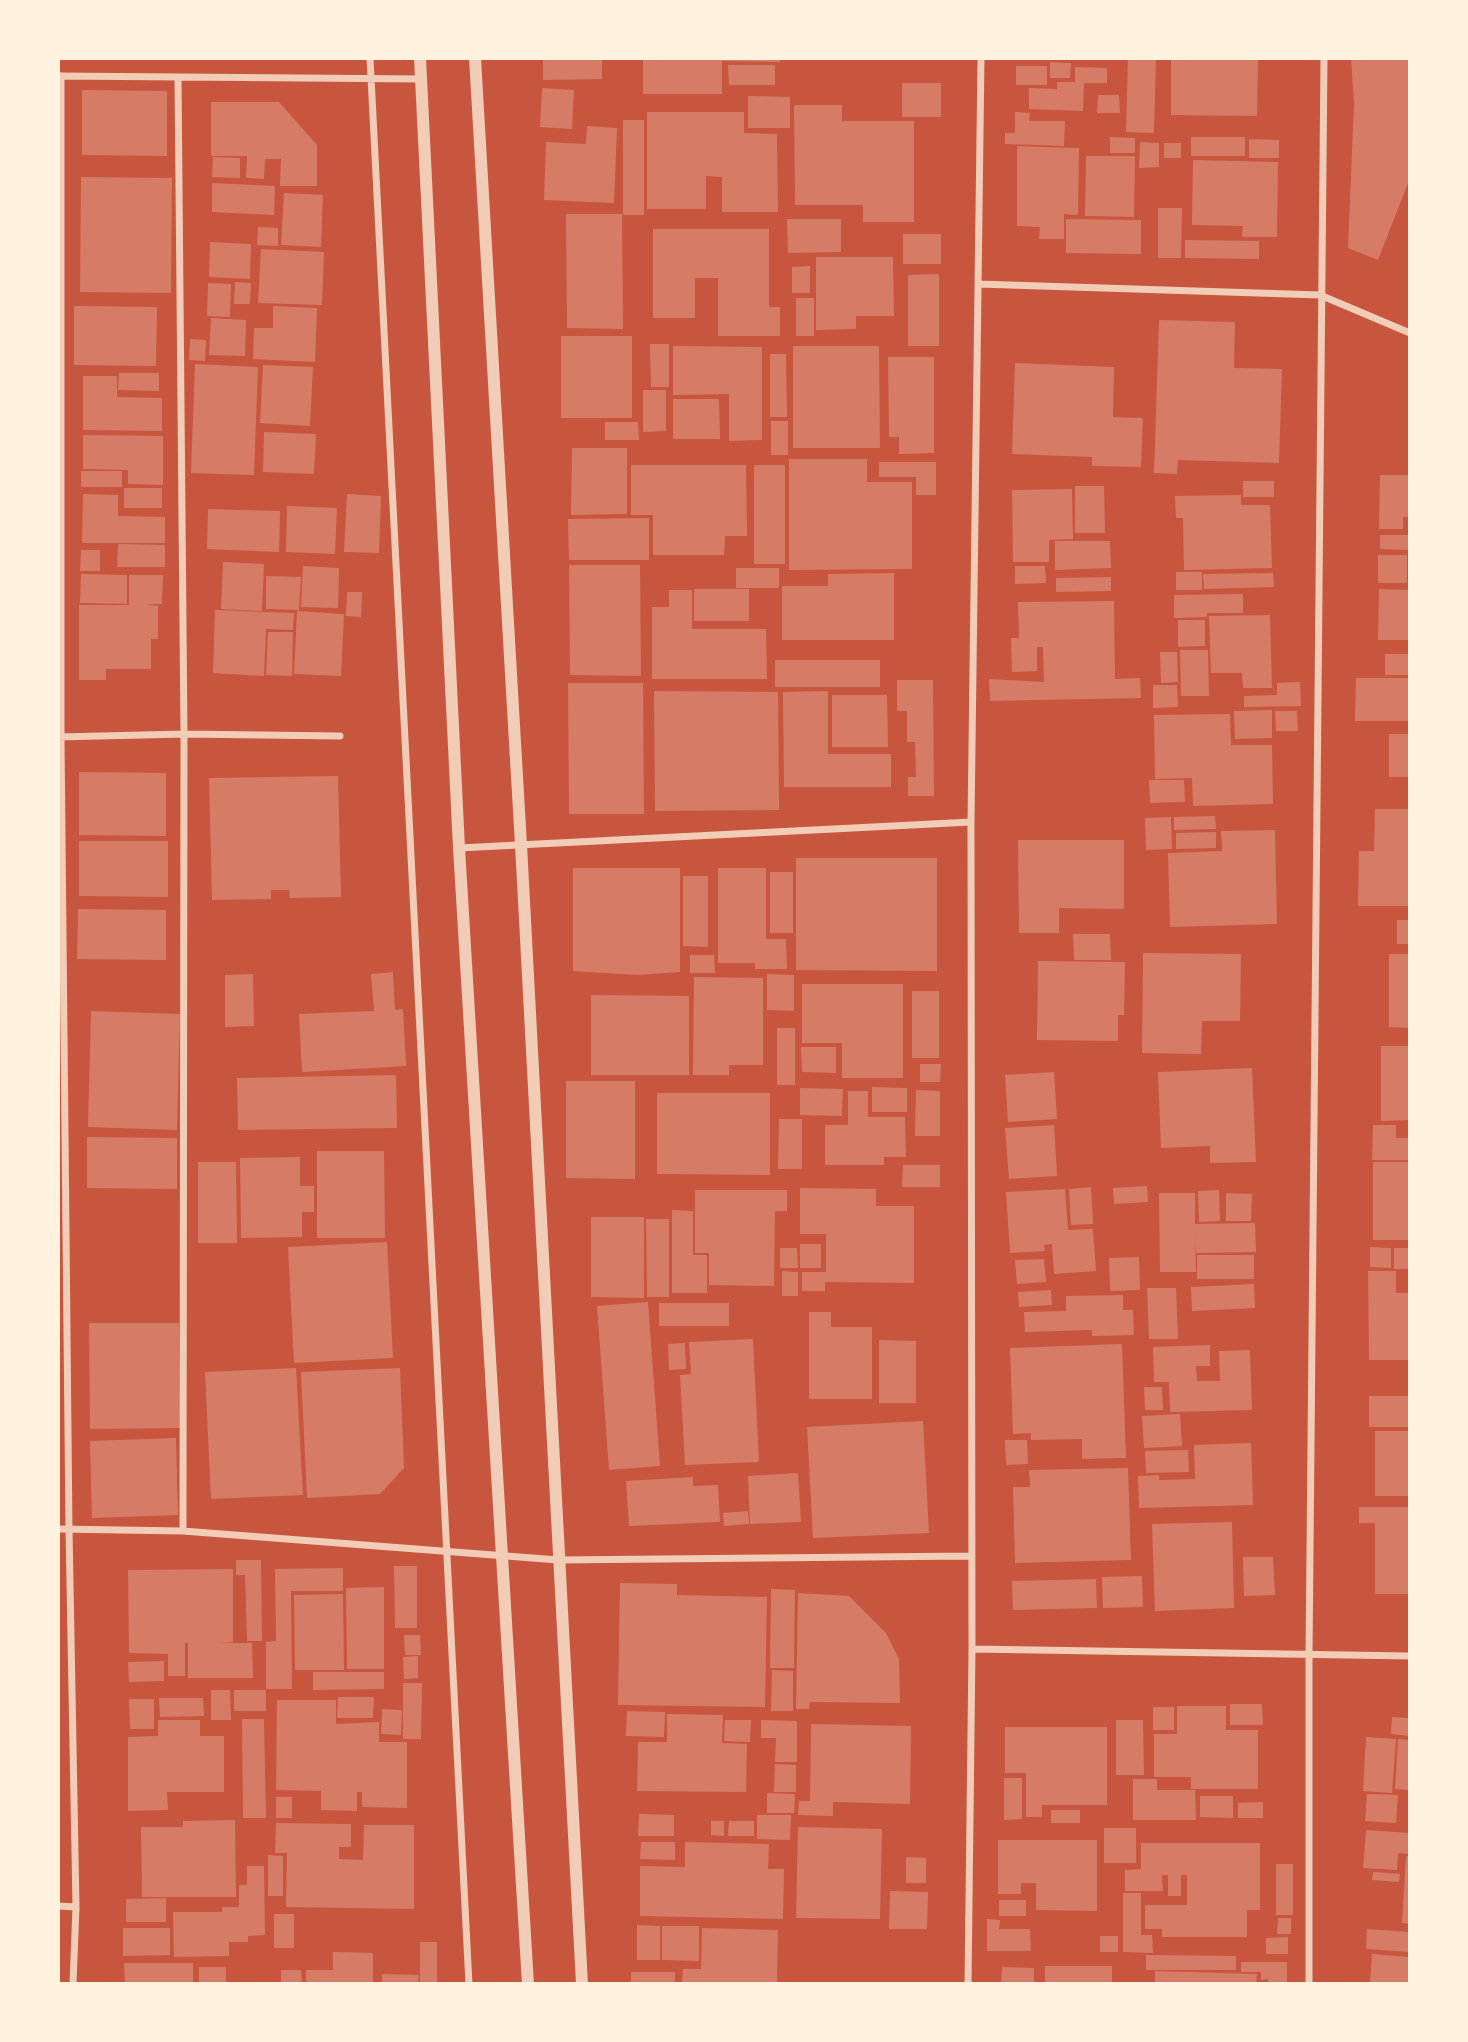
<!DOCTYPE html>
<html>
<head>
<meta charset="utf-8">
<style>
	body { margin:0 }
	#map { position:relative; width:1468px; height:2042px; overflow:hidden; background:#c8553d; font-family:Barlow,sans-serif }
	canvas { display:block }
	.frame { position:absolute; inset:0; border:60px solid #fff3e0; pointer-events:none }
</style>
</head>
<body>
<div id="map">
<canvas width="1468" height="2042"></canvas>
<div class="frame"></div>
</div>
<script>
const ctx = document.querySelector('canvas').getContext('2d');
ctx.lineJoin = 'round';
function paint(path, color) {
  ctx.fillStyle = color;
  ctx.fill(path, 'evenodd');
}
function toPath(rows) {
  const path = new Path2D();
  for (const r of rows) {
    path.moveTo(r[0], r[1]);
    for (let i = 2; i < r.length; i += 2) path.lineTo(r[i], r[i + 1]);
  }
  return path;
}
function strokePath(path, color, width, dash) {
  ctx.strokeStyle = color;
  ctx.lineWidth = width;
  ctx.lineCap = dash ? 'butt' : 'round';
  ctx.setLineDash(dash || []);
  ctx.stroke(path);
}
const building = toPath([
	[543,58,602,58,602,79,543,80],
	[643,58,780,58,780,62,722,61,722,94,643,94],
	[1128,58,1156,58,1154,133,1126,132],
	[1171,58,1258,58,1257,116,1171,115],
	[1351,58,1410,58,1410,178,1378,260,1348,248,1354,104],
	[1050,62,1071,63,1070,78,1050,78],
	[728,65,775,65,775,85,729,85],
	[1016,66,1047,66,1047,85,1016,85],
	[1075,67,1107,68,1107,83,1084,83,1083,111,1029,109,1029,88,1057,89,1057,82,1075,82],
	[902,83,941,83,941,117,902,117],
	[542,88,574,90,572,129,540,127],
	[82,90,167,91,167,156,82,155],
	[1098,95,1119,95,1120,113,1097,113],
	[748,96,790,97,790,128,748,128],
	[211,102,279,102,317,145,317,186,280,186,281,159,265,159,264,179,246,178,247,156,211,156],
	[794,105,842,105,842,121,914,121,914,222,863,222,863,205,795,205],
	[647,112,744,112,744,133,777,134,778,212,722,212,722,177,706,176,706,209,647,209],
	[1015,112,1030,113,1029,121,1065,121,1064,146,1005,144,1005,133,1015,133],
	[623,120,644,120,644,215,623,215],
	[587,126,617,128,614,203,544,200,546,142,586,144],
	[1110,137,1135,138,1135,153,1110,153],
	[1191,137,1245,137,1245,156,1191,156],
	[1249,139,1279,140,1279,158,1249,158],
	[1140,142,1159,143,1159,167,1139,168],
	[1164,143,1181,143,1181,158,1164,158],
	[1017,146,1079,148,1078,215,1064,214,1064,239,1039,239,1040,227,1017,226],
	[1086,156,1135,156,1134,217,1085,216],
	[213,157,240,158,240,178,212,177],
	[1193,160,1278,162,1277,237,1242,237,1243,226,1192,225],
	[81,177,172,178,171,293,80,292],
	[212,183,275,186,274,215,212,212],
	[284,193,323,195,321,247,281,245],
	[1158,208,1182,208,1181,258,1158,258],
	[566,214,622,214,623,329,567,328],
	[787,219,841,219,841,252,788,253],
	[1066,219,1141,220,1141,254,1066,253],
	[258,227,278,228,278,246,257,245],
	[653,229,769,229,769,307,780,307,780,336,718,336,718,278,695,278,695,318,653,318],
	[903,234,941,234,941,264,903,264],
	[1185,240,1259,241,1259,259,1185,258],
	[210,242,251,244,250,279,209,277],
	[261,249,324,252,322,305,258,303],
	[816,257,893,257,894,316,856,316,856,329,816,330],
	[810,266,810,293,792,293,792,267],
	[939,274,939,346,908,346,908,275],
	[235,282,251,283,250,304,234,304],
	[208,283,231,284,230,317,207,316],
	[796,298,814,298,814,336,796,336],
	[74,306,157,307,156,366,74,365],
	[273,306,317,308,315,362,253,359,254,328,273,328],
	[211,318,246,320,245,356,209,355],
	[1159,320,1235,322,1234,368,1282,369,1279,463,1178,460,1177,474,1154,473],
	[561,336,632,336,632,418,561,418],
	[190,339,206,340,205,361,189,360],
	[650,344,669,344,669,387,651,387],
	[673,346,762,347,762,440,729,441,729,394,673,395],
	[793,346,879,346,880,448,793,448],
	[770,354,786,354,787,417,770,417],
	[888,357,934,357,934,453,899,454,899,437,889,437],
	[1015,363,1114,367,1113,417,1143,418,1141,467,1092,466,1092,457,1012,454],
	[195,364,258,367,254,475,191,473],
	[263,365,313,367,310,426,260,423],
	[119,373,159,373,159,391,118,390],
	[83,376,117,376,117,397,162,398,162,431,83,430],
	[643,390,666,390,666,431,643,432],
	[673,399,719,399,720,439,673,439],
	[771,421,788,421,788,455,771,455],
	[605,422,638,422,639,440,605,440],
	[264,432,316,434,314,474,263,472],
	[83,435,163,436,163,485,128,484,128,470,83,469],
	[572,448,627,448,627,514,571,515],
	[789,459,867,459,867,482,912,482,912,569,789,570],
	[879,462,936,462,936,495,916,495,916,477,879,477],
	[631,465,746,465,747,536,725,536,724,555,653,555,653,515,631,515],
	[754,465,785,465,785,564,754,564],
	[81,471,122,471,122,487,81,487],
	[1380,475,1410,475,1410,517,1403,517,1403,529,1379,529],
	[1243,481,1274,481,1274,497,1243,497],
	[1075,486,1104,486,1105,533,1075,533],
	[124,488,162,488,162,508,124,508],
	[1072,489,1073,539,1049,540,1049,562,1013,562,1012,490],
	[83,494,118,495,118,516,165,517,165,543,82,543],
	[347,494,381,496,379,553,344,552],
	[1241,495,1241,505,1270,505,1272,568,1184,570,1183,518,1176,518,1175,496],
	[287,506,337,508,335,554,286,552],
	[208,509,280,511,279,552,207,549],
	[649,518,649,560,569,560,568,519],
	[1380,535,1410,535,1410,550,1380,549],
	[1055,541,1110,541,1111,568,1055,570],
	[118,544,165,545,165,567,117,567],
	[81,550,100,550,100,571,80,571],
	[1378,555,1407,555,1407,583,1378,583],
	[223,562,264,564,262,611,221,609],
	[569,565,640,565,641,676,570,675],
	[303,566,339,568,338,608,301,607],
	[1015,566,1045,566,1046,583,1015,584],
	[736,568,779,568,779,588,736,588],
	[1176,572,1202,572,1202,590,1176,590],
	[894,573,894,640,782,640,782,586,828,586,828,574],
	[1273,573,1274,587,1204,589,1203,574],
	[81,574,127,575,127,604,80,603],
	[129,575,163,575,162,604,145,604,158,606,158,639,151,639,151,669,106,669,106,680,79,680,79,605,129,605],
	[266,576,301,577,299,610,266,609],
	[1111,577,1111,591,1056,592,1056,578],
	[694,589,749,589,749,621,694,621],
	[1379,589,1410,590,1410,640,1378,640],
	[669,590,692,590,692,629,766,629,767,679,652,679,652,607,669,607],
	[347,592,362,592,361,617,346,616],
	[1243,594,1243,613,1207,613,1207,617,1174,618,1174,595],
	[1114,601,1115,679,1140,678,1141,698,990,701,989,679,1044,682,1043,647,1037,647,1037,671,1012,672,1011,638,1019,638,1018,602],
	[215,610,294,613,293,630,266,629,264,676,213,673],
	[297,611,344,614,341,676,294,674],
	[1270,615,1272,688,1243,688,1242,673,1211,673,1209,616],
	[1178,620,1205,620,1205,646,1178,647],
	[268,632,293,632,292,676,266,675],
	[1180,650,1208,650,1209,696,1181,696],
	[1160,652,1177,652,1178,682,1161,683],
	[1385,654,1410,654,1410,675,1385,675],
	[775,660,880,660,880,687,775,687],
	[1356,678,1410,678,1410,721,1355,721],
	[897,680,933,680,934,796,908,796,908,777,916,777,915,742,907,742,907,711,897,711],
	[1300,682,1301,706,1244,707,1244,696,1277,695,1277,683],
	[568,683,643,683,644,814,569,814],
	[1153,685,1177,685,1178,707,1153,708],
	[654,691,778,692,779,810,655,811],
	[828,691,828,754,891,754,891,787,784,787,783,692],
	[832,695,887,695,888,747,832,747],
	[1272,710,1272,738,1235,739,1234,711],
	[1275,711,1297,711,1298,731,1276,731],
	[1230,714,1231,745,1272,745,1273,804,1193,806,1192,778,1155,779,1154,715],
	[1389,734,1410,734,1410,777,1389,777],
	[79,772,166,773,166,836,79,835],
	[338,776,341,897,290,898,289,890,271,890,271,899,212,900,209,778],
	[1149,780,1184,780,1185,802,1150,803],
	[1375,809,1410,809,1410,906,1358,906,1359,851,1374,851],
	[1215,816,1216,829,1174,830,1174,817],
	[1171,817,1172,849,1146,850,1145,818],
	[1275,830,1277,924,1170,927,1168,853,1222,851,1221,831],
	[1216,832,1216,848,1176,849,1176,833],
	[1018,840,1124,840,1124,909,1059,908,1059,933,1019,933],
	[79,841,168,841,168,897,79,896],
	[796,858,937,858,937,971,796,970],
	[573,868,680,868,680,972,637,975,573,971],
	[718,868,766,868,766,939,786,939,787,969,755,969,755,963,718,963],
	[770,872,793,872,793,933,770,933],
	[683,876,708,876,708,947,683,946],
	[78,909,166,910,166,960,77,959],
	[1397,920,1410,920,1410,944,1397,944],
	[1073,934,1110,934,1111,960,1074,960],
	[1143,953,1241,954,1240,1021,1202,1021,1201,1054,1142,1053],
	[1389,954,1410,954,1410,1028,1389,1027],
	[690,955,714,955,715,973,690,973],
	[1038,961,1125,962,1124,1015,1118,1015,1118,1041,1037,1040],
	[393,972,395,1010,403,1009,406,1066,302,1072,299,1014,374,1011,371,974],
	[253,974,254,1026,225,1027,225,975],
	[767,974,794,975,794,1011,767,1010],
	[694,977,763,978,763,1065,729,1065,729,1075,693,1075],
	[802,984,903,984,903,1078,842,1078,842,1043,802,1043],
	[912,991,939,991,939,1058,912,1058],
	[591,995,689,996,689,1075,591,1075],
	[91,1011,180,1014,177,1130,88,1127],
	[777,1028,795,1028,795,1085,777,1085],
	[1381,1046,1410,1046,1410,1120,1381,1121],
	[801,1047,836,1047,836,1073,802,1072],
	[920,1064,941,1064,940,1082,920,1082],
	[1252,1068,1256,1162,1210,1163,1210,1146,1161,1148,1158,1072],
	[1054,1072,1057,1119,1008,1122,1005,1075],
	[396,1075,397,1128,238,1130,237,1078],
	[566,1081,635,1081,635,1179,566,1178],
	[872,1087,907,1088,907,1112,872,1112],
	[800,1088,843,1089,842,1116,800,1115],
	[916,1090,940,1091,940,1136,915,1136],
	[848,1091,868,1091,868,1117,905,1117,906,1157,884,1157,884,1165,825,1165,825,1125,848,1125],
	[657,1093,770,1093,770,1175,657,1174],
	[779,1119,802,1119,802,1169,778,1169],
	[1054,1125,1057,1176,1009,1179,1005,1128],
	[1373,1125,1396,1125,1396,1138,1410,1138,1410,1160,1372,1160],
	[87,1137,177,1138,177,1189,87,1188],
	[317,1151,384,1151,385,1238,317,1238],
	[300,1157,300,1186,314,1186,314,1212,302,1212,302,1237,241,1238,240,1158],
	[198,1162,236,1162,237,1243,198,1243],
	[1373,1162,1410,1162,1410,1240,1373,1240],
	[903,1165,940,1165,940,1187,902,1187],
	[1147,1186,1148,1202,1114,1204,1113,1188],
	[1091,1187,1093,1224,1071,1225,1069,1189],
	[800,1188,876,1189,876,1206,914,1206,914,1283,825,1282,825,1291,802,1291,802,1272,826,1272,826,1234,800,1234],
	[1065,1189,1068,1230,1093,1229,1096,1271,1054,1274,1052,1244,1044,1245,1045,1251,1010,1253,1006,1192],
	[695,1190,787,1190,787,1211,775,1211,774,1286,709,1285,709,1253,695,1253],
	[1219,1190,1220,1221,1199,1222,1198,1191],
	[1159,1193,1195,1193,1195,1224,1255,1223,1256,1252,1196,1253,1195,1235,1196,1272,1160,1272],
	[1226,1193,1252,1194,1251,1221,1226,1221],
	[672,1210,693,1211,693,1255,707,1255,707,1293,672,1293],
	[591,1217,644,1217,644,1298,591,1297],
	[646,1219,669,1219,669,1297,647,1297],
	[387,1242,393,1358,294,1363,288,1247],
	[800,1244,821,1244,821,1268,800,1268],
	[1370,1247,1391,1248,1391,1268,1370,1267],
	[780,1248,797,1248,798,1268,780,1268],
	[1394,1248,1410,1248,1410,1269,1394,1269],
	[1197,1255,1254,1255,1254,1279,1197,1279],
	[1139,1257,1140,1290,1110,1291,1109,1258],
	[1044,1259,1046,1282,1017,1284,1015,1260],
	[782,1271,798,1272,798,1296,782,1296],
	[1368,1271,1396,1271,1396,1293,1410,1293,1410,1360,1369,1360],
	[1254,1284,1255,1308,1192,1311,1191,1287],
	[1147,1288,1176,1288,1178,1339,1149,1339],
	[1051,1290,1052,1305,1019,1307,1018,1292],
	[1123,1295,1123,1310,1133,1310,1134,1335,1092,1336,1092,1330,1025,1332,1024,1312,1066,1311,1066,1296],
	[648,1302,660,1466,609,1470,597,1306],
	[659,1303,729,1303,729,1326,659,1326],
	[809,1312,831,1312,831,1327,872,1327,872,1399,809,1399],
	[89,1323,179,1323,180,1428,90,1429],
	[753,1339,759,1462,685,1465,680,1375,691,1374,689,1342],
	[879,1340,916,1341,916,1403,879,1403],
	[685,1343,686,1369,669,1370,668,1344],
	[1122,1344,1126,1458,1082,1459,1082,1439,1031,1440,1031,1433,1013,1434,1010,1348],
	[1210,1345,1210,1366,1196,1366,1197,1381,1220,1381,1219,1351,1250,1350,1252,1410,1170,1412,1169,1382,1154,1382,1153,1347],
	[296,1368,303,1495,211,1499,205,1372],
	[400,1368,404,1468,380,1494,307,1498,301,1372],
	[1144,1387,1162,1387,1163,1410,1145,1410],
	[1369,1396,1410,1396,1410,1427,1369,1427],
	[1180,1414,1182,1446,1144,1448,1142,1416],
	[923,1421,929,1533,813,1538,807,1427],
	[1375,1431,1410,1431,1410,1496,1375,1496],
	[176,1438,178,1515,92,1518,90,1441],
	[1005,1440,1027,1440,1028,1464,1006,1465],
	[1251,1443,1253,1505,1139,1508,1138,1476,1159,1475,1159,1480,1195,1479,1194,1445],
	[1188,1450,1189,1472,1146,1473,1145,1451],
	[1128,1468,1131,1560,1015,1563,1013,1487,1030,1487,1029,1470],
	[798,1473,801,1522,750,1524,748,1476],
	[693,1477,693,1486,718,1485,720,1522,629,1526,626,1481],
	[1359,1507,1410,1507,1410,1594,1375,1594,1375,1523,1359,1523],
	[748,1511,749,1524,724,1526,723,1513],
	[1232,1522,1234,1608,1155,1611,1152,1524],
	[1243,1557,1273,1557,1275,1595,1244,1596],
	[236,1560,261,1560,262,1641,247,1641,245,1575,236,1575],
	[394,1566,417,1566,417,1628,395,1628],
	[343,1568,343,1591,291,1591,292,1689,266,1689,266,1642,276,1641,275,1569],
	[233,1569,233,1642,218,1643,252,1643,253,1678,188,1678,188,1643,185,1643,185,1676,168,1676,168,1654,129,1653,128,1570],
	[1142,1576,1143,1607,1103,1608,1102,1577],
	[1096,1579,1097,1608,1013,1610,1012,1581],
	[620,1583,677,1584,677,1595,767,1597,765,1707,618,1705],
	[384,1587,384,1669,347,1669,346,1588],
	[771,1589,795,1590,794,1668,770,1668],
	[798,1593,849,1596,886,1633,899,1659,900,1703,810,1702,809,1709,796,1709],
	[343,1594,344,1670,295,1670,294,1595],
	[404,1635,420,1635,421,1655,405,1655],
	[418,1656,418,1678,404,1679,403,1657],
	[164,1661,164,1681,129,1682,128,1662],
	[772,1670,793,1671,793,1711,771,1711],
	[313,1672,384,1672,384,1689,313,1690],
	[403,1683,422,1683,421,1739,403,1739],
	[211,1690,230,1690,231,1720,211,1720],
	[234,1690,266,1690,266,1711,234,1711],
	[338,1697,374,1697,373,1718,337,1718],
	[159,1698,203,1698,204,1716,160,1717],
	[129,1699,154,1699,154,1729,130,1729],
	[277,1700,336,1700,336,1724,379,1722,379,1742,407,1742,407,1808,362,1807,362,1792,357,1792,357,1811,321,1810,321,1791,276,1790],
	[1230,1704,1262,1704,1263,1725,1230,1725],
	[1177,1706,1226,1706,1226,1730,1258,1730,1258,1789,1191,1789,1191,1777,1154,1777,1154,1734,1177,1734],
	[1153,1707,1174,1707,1174,1730,1153,1730],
	[382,1709,402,1710,401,1735,381,1734],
	[627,1711,665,1712,664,1737,626,1736],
	[667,1714,723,1715,722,1743,747,1744,746,1792,637,1791,638,1742,667,1742],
	[1392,1717,1410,1718,1410,1736,1391,1734],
	[242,1719,264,1719,266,1818,243,1818],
	[158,1720,200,1720,200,1736,224,1736,224,1792,167,1792,168,1810,128,1811,128,1737,158,1736],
	[725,1720,751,1720,750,1742,724,1741],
	[761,1720,797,1721,797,1762,775,1762,776,1738,761,1738],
	[1116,1720,1143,1720,1144,1775,1116,1775],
	[811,1724,911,1726,910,1804,833,1802,833,1816,798,1815,799,1801,810,1801],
	[1005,1727,1107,1727,1107,1805,1042,1805,1042,1817,1026,1817,1026,1773,1005,1773],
	[1366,1737,1396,1739,1392,1793,1363,1791],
	[1398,1739,1410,1740,1410,1790,1395,1789],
	[775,1764,796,1765,796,1792,774,1792],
	[1004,1778,1022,1778,1022,1819,1004,1820],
	[1133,1779,1157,1779,1157,1790,1195,1790,1196,1820,1133,1820],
	[767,1793,795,1794,794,1813,767,1813],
	[1367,1794,1398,1795,1396,1823,1365,1821],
	[1200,1796,1233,1796,1233,1818,1200,1817],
	[276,1797,292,1797,292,1818,276,1818],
	[1263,1802,1263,1818,1238,1818,1238,1803],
	[1051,1810,1080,1810,1080,1823,1051,1823],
	[639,1814,674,1815,674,1836,638,1836],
	[757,1815,791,1815,790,1840,757,1839],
	[235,1820,236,1897,142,1897,141,1827,183,1827,183,1821],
	[711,1821,724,1821,724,1836,711,1835],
	[729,1821,754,1821,754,1836,728,1836],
	[276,1823,351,1824,351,1847,339,1847,339,1859,363,1860,364,1825,414,1825,414,1909,286,1907,287,1853,275,1853],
	[798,1827,882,1829,880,1919,796,1918],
	[1104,1828,1136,1828,1136,1863,1104,1863],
	[1366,1830,1410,1833,1410,1854,1398,1853,1397,1870,1363,1868],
	[998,1840,1097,1840,1097,1911,1036,1910,1036,1883,1021,1883,1021,1894,998,1894],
	[641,1842,675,1842,675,1860,640,1859],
	[685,1842,769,1844,768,1869,784,1869,783,1919,640,1916,640,1866,685,1867],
	[1141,1843,1260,1843,1260,1910,1247,1910,1247,1937,1162,1937,1162,1929,1145,1929,1145,1905,1187,1905,1187,1875,1181,1875,1181,1896,1168,1896,1168,1875,1162,1875,1163,1891,1125,1891,1125,1870,1141,1869],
	[268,1855,283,1856,283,1896,268,1896],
	[1406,1856,1410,1856,1410,1924,1402,1923],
	[906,1857,926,1858,926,1883,906,1883],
	[1276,1864,1293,1864,1293,1915,1276,1915],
	[247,1866,264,1866,265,1935,248,1936,248,1942,229,1942,229,1956,174,1957,173,1912,222,1912,222,1907,239,1907,239,1885,247,1885],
	[1373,1872,1400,1874,1399,1882,1372,1880],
	[890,1891,928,1892,927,1929,889,1929],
	[1123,1893,1141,1893,1141,1935,1152,1935,1153,1953,1123,1952],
	[166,1898,166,1922,126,1922,126,1899],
	[999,1900,1026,1900,1026,1916,999,1916],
	[274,1914,294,1914,294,1948,274,1948],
	[1278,1918,1291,1918,1291,1934,1277,1934],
	[987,1919,1000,1920,999,1929,1030,1929,1031,1951,987,1951],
	[637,1925,660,1926,660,1960,637,1960],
	[662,1926,699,1926,699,1961,662,1960],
	[123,1928,170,1928,170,1955,123,1956],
	[702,1928,778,1930,777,1984,682,1984,683,1969,701,1969],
	[1367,1929,1410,1932,1410,1952,1366,1949],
	[1100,1936,1118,1936,1118,1952,1100,1952],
	[1288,1937,1288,1954,1266,1954,1266,1938],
	[420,1942,437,1942,437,1984,420,1984],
	[333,1952,373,1953,373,1984,306,1984,306,1970,333,1970],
	[1372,1954,1410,1957,1410,1984,1370,1984],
	[1146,1955,1236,1956,1236,1970,1146,1970],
	[1241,1962,1287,1962,1287,1984,1268,1984,1268,1979,1261,1980,1261,1972,1241,1972],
	[124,1963,193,1963,193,1984,125,1984],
	[1045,1966,1112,1966,1112,1984,1045,1984],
	[199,1967,226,1967,226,1984,199,1984],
	[1002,1967,1034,1968,1034,1984,1001,1984],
	[281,1970,301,1970,302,1983,281,1983],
	[1155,1971,1257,1974,1256,1984,1155,1984],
	[631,1972,675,1972,675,1984,631,1984],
	[382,1974,419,1975,418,1984,382,1984]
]);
const minor = toPath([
	[370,58,469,1984],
	[58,76,422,79],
	[61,76,61,737,69,1529,76,1907,73,1984],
	[178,77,184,734,183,1531],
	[978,284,1320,295,1410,333],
	[58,737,184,734,340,736],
	[459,848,971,822],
	[58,1529,183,1531,558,1560,970,1556],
	[972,1649,1410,1656],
	[58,1906,76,1907],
	[968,1984,972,1649,971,822,981,58],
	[1309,1984,1309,1654,1324,58]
]);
const tertiary = toPath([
	[420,58,459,848,528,1984],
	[475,58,521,845,582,1984]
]);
paint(building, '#d67c66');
strokePath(minor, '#f1ccb7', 7);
strokePath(tertiary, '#f1ccb7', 12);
</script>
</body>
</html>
